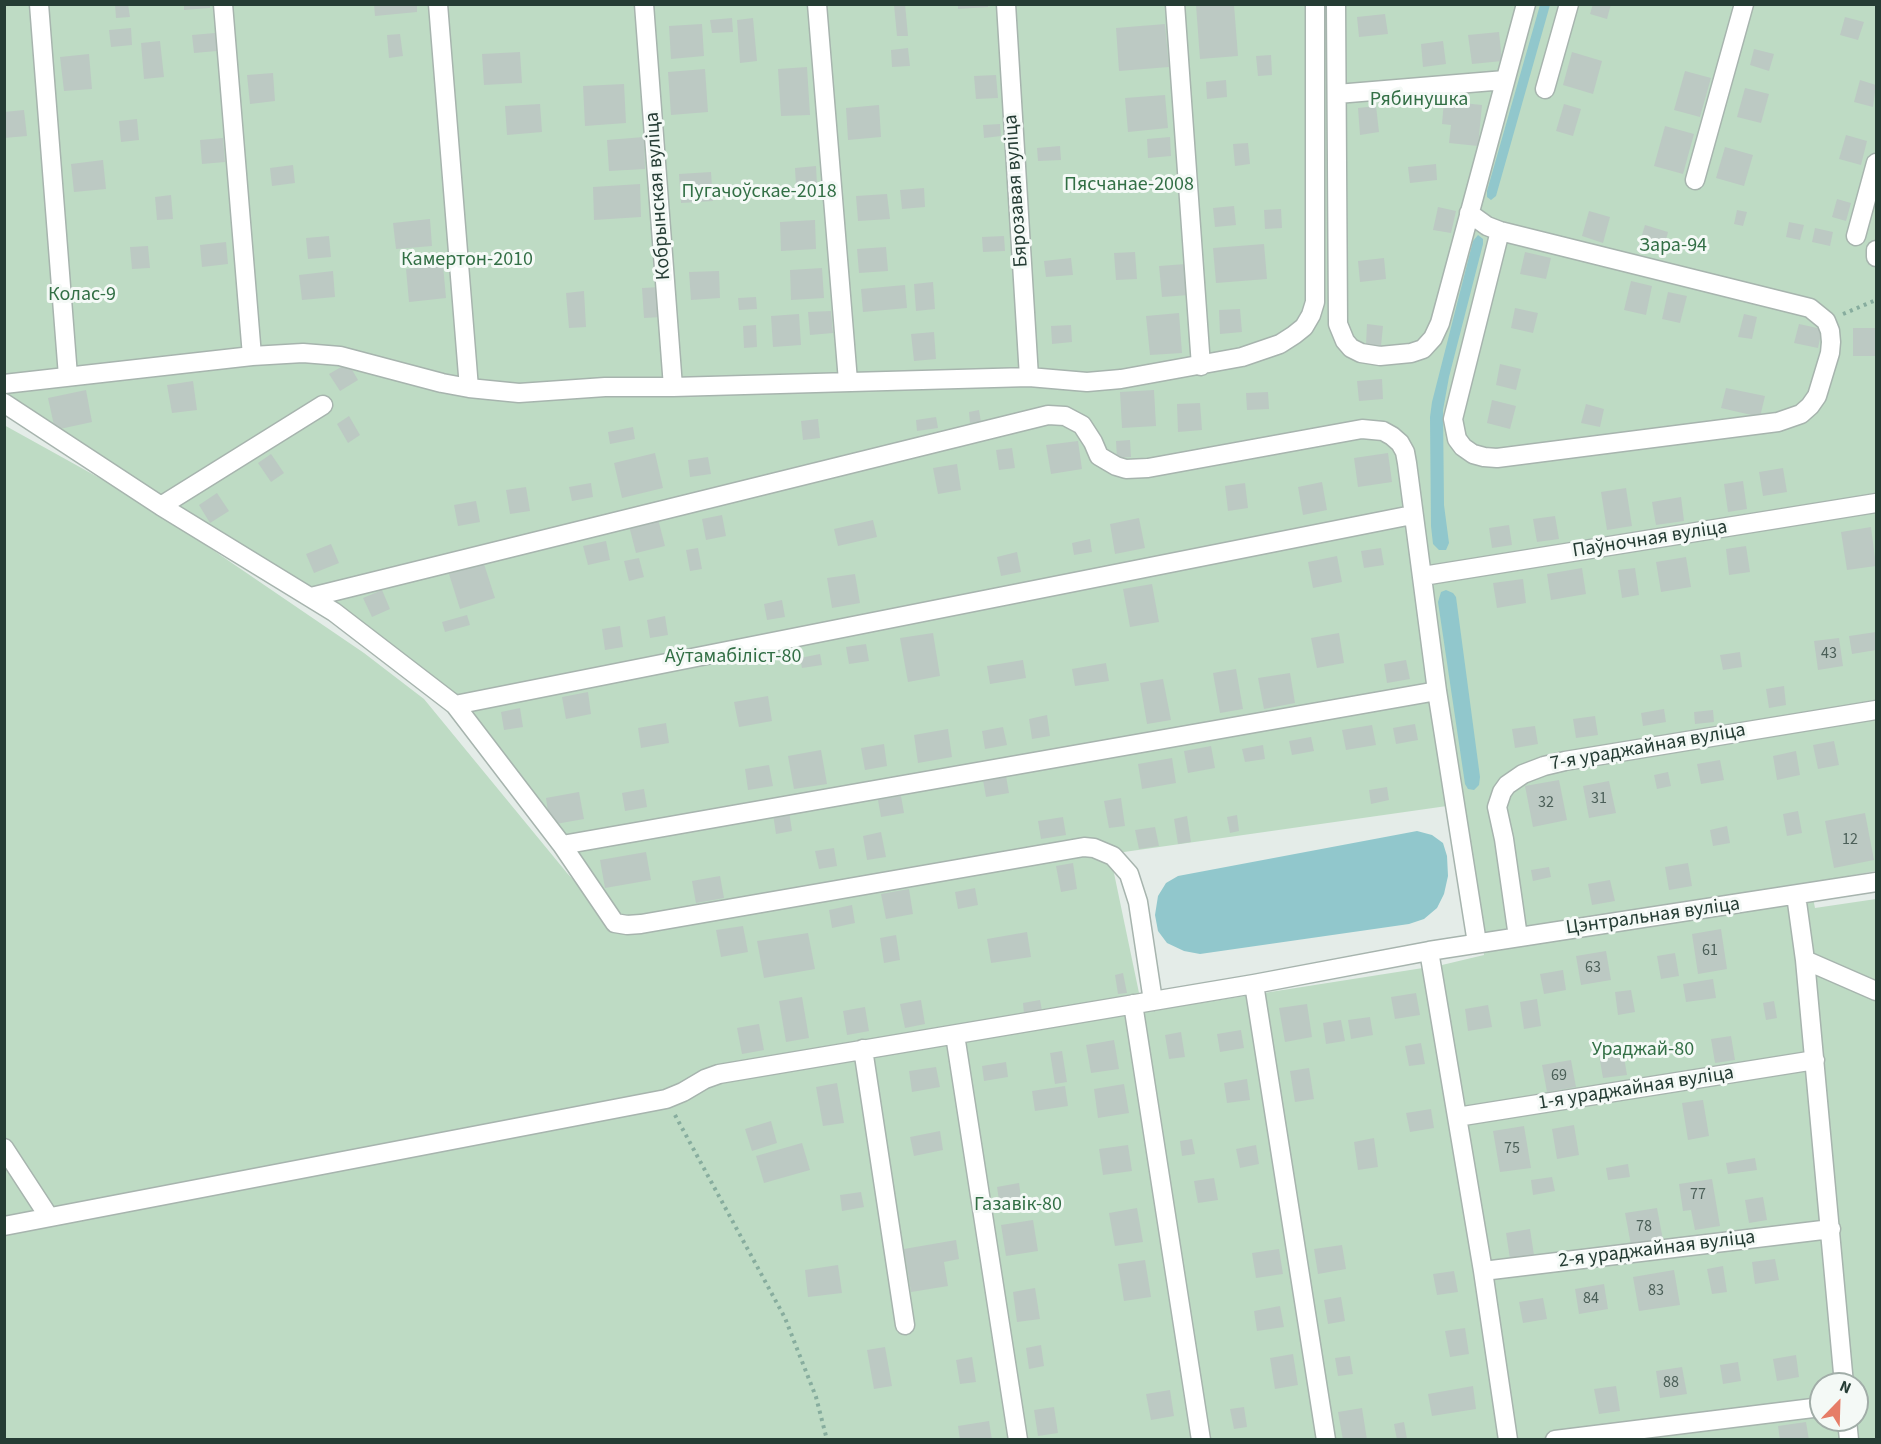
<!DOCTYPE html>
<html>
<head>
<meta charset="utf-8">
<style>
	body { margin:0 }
	#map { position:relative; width:1881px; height:1444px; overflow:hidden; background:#e4ece8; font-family:"Source Sans 3",sans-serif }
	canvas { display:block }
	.frame { position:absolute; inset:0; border:6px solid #253c34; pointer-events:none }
	.north { position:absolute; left:1809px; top:1372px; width:60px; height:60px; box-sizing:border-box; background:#f4f9f6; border:2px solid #a1ada8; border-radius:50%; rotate:23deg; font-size:16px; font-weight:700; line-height:24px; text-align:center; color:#253c34 }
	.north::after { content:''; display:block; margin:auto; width:21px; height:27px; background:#e67d68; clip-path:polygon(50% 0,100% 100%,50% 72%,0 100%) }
</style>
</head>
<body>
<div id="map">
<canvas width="1881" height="1444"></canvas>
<div class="frame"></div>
<div class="north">N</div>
</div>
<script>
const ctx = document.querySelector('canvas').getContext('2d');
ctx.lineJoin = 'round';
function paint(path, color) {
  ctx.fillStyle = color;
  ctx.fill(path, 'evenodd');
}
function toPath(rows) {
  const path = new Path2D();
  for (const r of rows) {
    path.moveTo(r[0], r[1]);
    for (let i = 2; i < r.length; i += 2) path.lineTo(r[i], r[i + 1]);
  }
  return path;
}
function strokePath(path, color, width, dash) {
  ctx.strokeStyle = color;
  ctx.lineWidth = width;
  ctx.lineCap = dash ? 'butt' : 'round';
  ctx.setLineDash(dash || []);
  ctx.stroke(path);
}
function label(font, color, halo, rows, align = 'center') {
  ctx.font = font + ' "Source Sans 3",sans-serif';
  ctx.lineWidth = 6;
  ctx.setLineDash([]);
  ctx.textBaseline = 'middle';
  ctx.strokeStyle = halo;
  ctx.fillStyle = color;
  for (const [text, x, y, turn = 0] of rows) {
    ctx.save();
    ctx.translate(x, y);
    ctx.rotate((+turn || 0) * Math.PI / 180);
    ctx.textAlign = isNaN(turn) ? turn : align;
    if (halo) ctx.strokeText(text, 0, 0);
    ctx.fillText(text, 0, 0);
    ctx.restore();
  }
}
const green = toPath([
	[5,5,1876,5,1876,871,1810,883,1815,908,1876,899,1876,1439,5,1439,4,425,141,501,364,653,424,699,567,873,617,927,434,695,250,561,5,413],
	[1461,804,1484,955,1442,965,1143,1012,1110,854],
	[1821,1384,1857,1384,1857,1420,1821,1420]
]);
const water = toPath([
	[1540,5,1550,5,1496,196,1491,200,1487,197,1487,191],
	[1478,235,1483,239,1483,244,1449,377,1443,410,1444,505,1449,543,1446,550,1439,550,1433,544,1431,526,1430,417,1432,402,1473,241],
	[1446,590,1453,593,1456,597,1480,777,1479,785,1474,790,1468,789,1465,784,1438,602,1441,592],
	[1417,831,1432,835,1443,843,1447,856,1448,876,1444,894,1437,908,1424,919,1409,924,1200,954,1184,951,1167,943,1158,931,1155,915,1158,896,1166,883,1178,876]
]);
const building = toPath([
	[115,4,128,4,130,17,116,18],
	[184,4,210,4,210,8,184,10],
	[374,4,417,4,417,12,375,16],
	[905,4,908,36,897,36,894,5],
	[958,4,988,4,988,7,958,9],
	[1593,4,1611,4,1607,19,1590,14],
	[1196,5,1234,5,1238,56,1200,59],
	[1385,14,1388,34,1359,37,1357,17],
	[1845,17,1864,22,1858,40,1840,35],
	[732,18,733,32,712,33,710,20],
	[753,18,757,61,740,63,737,20],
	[702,24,704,56,671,59,669,26],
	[1165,24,1169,67,1119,71,1116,28],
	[131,28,132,45,111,47,109,30],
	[1499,32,1502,61,1472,64,1468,35],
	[215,33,217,51,194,53,192,35],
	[400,34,403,56,389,58,387,35],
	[160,41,164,77,144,79,141,43],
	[1443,41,1446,64,1423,67,1421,44],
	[908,48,910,66,892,67,891,50],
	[1754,49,1774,54,1769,71,1750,65],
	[520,52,522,83,484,85,482,54],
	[1572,52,1602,61,1593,94,1563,85],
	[89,54,92,89,64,91,60,57],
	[1271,55,1272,75,1258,76,1256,56],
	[807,67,810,115,781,116,778,69],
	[705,69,708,112,671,115,668,72],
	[1685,71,1711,78,1700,117,1674,110],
	[273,73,275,101,250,104,247,75],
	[996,75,998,98,976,99,974,76],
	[1226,80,1227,97,1207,99,1206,82],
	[1860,80,1876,85,1873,107,1854,102],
	[624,84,626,123,585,126,583,86],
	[1745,88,1769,94,1761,123,1737,117],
	[1165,95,1168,128,1128,132,1125,98],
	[1444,101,1482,105,1478,146,1449,143,1451,125,1442,124],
	[540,104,542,132,507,135,505,106],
	[1564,104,1581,109,1573,136,1556,131],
	[879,105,881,137,848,140,846,108],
	[1376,106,1379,132,1360,135,1358,108],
	[24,110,27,136,4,138,4,112],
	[137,119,139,140,121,142,119,121],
	[1000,124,1001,136,984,138,983,125],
	[1665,126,1694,134,1683,174,1654,166],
	[1846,135,1867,141,1861,165,1839,159],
	[644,137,645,169,609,171,607,140],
	[1170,137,1171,156,1148,158,1147,139],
	[223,138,225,162,202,164,200,140],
	[1248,143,1250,164,1235,166,1233,144],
	[1060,146,1061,160,1038,161,1037,148],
	[1725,147,1753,155,1744,186,1716,178],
	[103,160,106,189,74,192,71,164],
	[1436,164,1437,180,1410,183,1408,167],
	[293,165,295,183,272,186,270,168],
	[816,166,817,185,796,186,795,168],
	[711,172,713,201,681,203,679,174],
	[640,184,641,217,594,220,593,187],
	[924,188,925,207,902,209,900,190],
	[887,194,890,219,858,221,856,196],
	[171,195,173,219,157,220,155,197],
	[1837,199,1851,203,1846,221,1832,217],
	[1234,206,1236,225,1215,227,1213,208],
	[1438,207,1456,211,1451,233,1433,230],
	[1281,209,1282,228,1265,229,1264,210],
	[1737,210,1747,212,1743,226,1734,224],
	[1589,211,1610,217,1603,243,1582,236],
	[430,219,432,246,396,249,393,223],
	[815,220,816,249,781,251,780,222],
	[1789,222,1804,225,1800,240,1786,237],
	[1645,225,1668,232,1662,255,1638,248],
	[1815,228,1833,232,1830,246,1812,242],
	[329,236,331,257,308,259,306,238],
	[1004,236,1005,251,983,252,982,237],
	[226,242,228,264,202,267,200,245],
	[1264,244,1267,279,1216,283,1213,248],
	[148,246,150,268,132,269,130,247],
	[886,247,888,271,859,273,857,249],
	[1135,252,1137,279,1116,280,1114,253],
	[1525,252,1551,258,1546,279,1520,274],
	[1071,258,1073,275,1046,277,1044,261],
	[1384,258,1386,279,1360,282,1358,261],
	[1186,264,1189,295,1162,297,1159,266],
	[443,265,446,298,409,302,406,269],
	[822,268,824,298,791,300,790,270],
	[333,271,335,297,302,300,299,275],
	[719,271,720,298,691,300,689,272],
	[1631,281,1652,286,1646,315,1624,310],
	[933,282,935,309,916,311,914,284],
	[905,285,907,308,863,312,861,289],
	[660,287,661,317,644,318,642,288],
	[584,291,586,327,569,328,566,293],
	[1668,292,1687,296,1680,323,1662,319],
	[756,297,757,309,739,310,738,298],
	[1515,308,1538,313,1533,333,1511,328],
	[1240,309,1242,332,1220,334,1219,310],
	[831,311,833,333,810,335,808,312],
	[1179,313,1182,353,1150,355,1146,316],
	[799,314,801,345,773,347,771,316],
	[1744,314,1757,317,1752,339,1738,337],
	[1367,324,1383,326,1381,346,1366,345],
	[1799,324,1822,329,1818,348,1794,343],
	[756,325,757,347,744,348,743,326],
	[1071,325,1072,342,1052,344,1051,326],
	[1853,328,1876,328,1876,356,1853,356],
	[934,332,936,359,914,361,911,334],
	[348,363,358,380,340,391,329,374],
	[1500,364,1521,369,1516,390,1496,385],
	[1382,379,1383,399,1359,401,1357,381],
	[193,381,197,410,172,413,167,385],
	[1726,388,1765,396,1760,417,1721,408],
	[86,390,92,422,55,430,48,398],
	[1154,390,1156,426,1122,428,1120,392],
	[1268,392,1269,409,1247,410,1246,393],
	[1492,400,1516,406,1510,429,1487,423],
	[1200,403,1202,430,1178,432,1177,404],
	[1586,404,1604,409,1600,427,1581,423],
	[979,410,981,422,970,423,969,412],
	[349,416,360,435,348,443,337,424],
	[936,417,938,428,917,431,916,420],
	[818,419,820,438,803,440,801,421],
	[633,427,635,439,610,444,608,432],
	[1130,440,1131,457,1117,458,1116,441],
	[1078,441,1082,469,1051,474,1046,445],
	[1012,448,1015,468,999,470,996,450],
	[655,453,663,488,622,498,614,463],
	[1388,453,1392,482,1358,487,1354,458],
	[271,454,284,473,271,482,258,463],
	[708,457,711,474,690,477,688,460],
	[957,464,961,490,938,494,933,468],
	[1783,468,1787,492,1763,496,1759,472],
	[1743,481,1747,509,1728,512,1724,484],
	[1322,482,1327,510,1303,515,1298,487],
	[591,483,593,497,572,501,569,487],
	[1245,483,1248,508,1228,511,1225,486],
	[526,487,530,511,510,514,506,490],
	[1626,488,1632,526,1607,530,1601,492],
	[217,493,229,511,210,523,199,505],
	[1681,497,1684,521,1656,525,1652,502],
	[476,501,480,522,458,526,454,505],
	[657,515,665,546,636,553,628,522],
	[722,515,726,536,706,540,702,519],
	[1555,516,1559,539,1537,542,1533,519],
	[1139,518,1145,548,1115,554,1110,524],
	[873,520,877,537,838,546,834,529],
	[1509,525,1512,545,1492,548,1489,528],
	[1871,527,1876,566,1847,570,1841,532],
	[1090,539,1092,552,1074,555,1072,543],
	[606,541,610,560,588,565,583,546],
	[331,544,339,563,314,573,306,554],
	[1746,546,1750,572,1729,575,1726,549],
	[698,548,702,569,690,571,686,550],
	[1381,548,1384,565,1364,568,1361,551],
	[1017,552,1021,572,1001,576,997,557],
	[1337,556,1342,582,1313,588,1308,562],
	[1686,557,1691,587,1661,592,1656,562],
	[639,558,644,577,629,581,624,561],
	[484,564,495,598,460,609,449,574],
	[1582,568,1586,594,1551,600,1547,574],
	[1635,568,1639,595,1622,598,1618,570],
	[855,574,860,603,832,608,827,578],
	[1523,579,1526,603,1497,608,1493,583],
	[1152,584,1159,622,1130,627,1123,589],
	[382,590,390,609,372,617,363,598],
	[782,600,785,617,767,620,764,604],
	[467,615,470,625,445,632,442,622],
	[665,616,668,635,650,638,647,620],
	[620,626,623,647,605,650,602,629],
	[1876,632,1876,650,1852,654,1849,636],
	[933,633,940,676,908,682,900,638],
	[1339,633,1344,663,1317,668,1311,638],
	[1839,638,1843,666,1818,670,1814,641],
	[866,644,869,661,849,664,846,647],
	[1740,652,1742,667,1723,670,1720,655],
	[820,654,822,665,802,668,800,658],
	[1023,660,1026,678,990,684,987,666],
	[1406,660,1410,679,1387,683,1384,664],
	[1106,663,1109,681,1075,686,1072,669],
	[1236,669,1243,709,1220,713,1213,673],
	[1290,673,1295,703,1264,709,1258,678],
	[1163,679,1171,720,1147,724,1140,683],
	[1784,686,1786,705,1769,708,1766,689],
	[588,692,591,714,566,719,562,697],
	[768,696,772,721,739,727,734,702],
	[520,708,523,727,504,730,501,712],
	[1664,709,1666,722,1643,726,1641,713],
	[1713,710,1714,722,1695,724,1694,712],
	[1047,715,1050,736,1032,739,1029,719],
	[1595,716,1598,735,1576,738,1573,719],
	[666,723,669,743,641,748,638,728],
	[1415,724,1418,740,1396,744,1393,728],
	[1372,725,1376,745,1346,750,1342,730],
	[1535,726,1538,744,1515,748,1512,729],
	[1003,727,1007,745,985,749,982,731],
	[948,729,952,757,918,763,914,735],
	[1311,737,1314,751,1292,755,1289,741],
	[1834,741,1839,765,1818,769,1813,745],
	[884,744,887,766,865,770,861,748],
	[1263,745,1265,759,1245,762,1242,749],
	[1211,746,1215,768,1188,773,1184,751],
	[821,750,827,784,794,789,788,756],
	[1796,751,1800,775,1777,780,1773,756],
	[1172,758,1176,783,1142,789,1138,764],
	[1720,760,1724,780,1701,784,1697,764],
	[769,765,773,786,748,790,745,769],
	[1668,772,1671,786,1657,789,1654,775],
	[1006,776,1009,793,986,797,983,780],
	[1559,780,1567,820,1533,827,1525,786],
	[1609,781,1616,813,1589,818,1583,786],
	[1387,787,1389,800,1371,804,1369,790],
	[644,789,647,807,625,811,622,793],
	[579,792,584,819,550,825,546,798],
	[901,796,904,813,881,817,878,800],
	[1121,798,1125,826,1109,828,1104,801],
	[789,811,792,831,776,834,773,814],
	[1798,811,1802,833,1787,836,1783,814],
	[1865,813,1874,860,1834,868,1825,821],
	[1237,815,1239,831,1230,833,1227,817],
	[1187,816,1191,842,1178,844,1174,819],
	[1063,817,1066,835,1041,839,1038,821],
	[1727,826,1730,843,1713,846,1710,830],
	[1155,827,1159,846,1139,849,1135,830],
	[881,832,886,857,867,860,863,836],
	[834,848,837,866,819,869,815,851],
	[646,852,651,880,605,888,600,860],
	[1073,863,1077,889,1061,892,1056,866],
	[1688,863,1692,886,1669,890,1665,867],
	[1549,867,1551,877,1533,881,1531,870],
	[720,876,724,898,696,903,692,881],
	[1610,880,1615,901,1592,905,1588,884],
	[975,888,978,905,958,909,955,892],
	[909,889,913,914,886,919,881,894],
	[852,905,855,923,832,928,829,910],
	[743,926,748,952,721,957,716,930],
	[1721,929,1727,969,1698,974,1692,934],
	[1027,932,1031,957,991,963,987,939],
	[808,933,815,969,764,978,757,941],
	[896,935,900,960,884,963,880,938],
	[1606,951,1611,980,1581,985,1576,956],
	[1675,953,1679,976,1661,979,1657,956],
	[1563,970,1566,990,1544,994,1540,974],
	[1123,973,1127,993,1118,994,1115,975],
	[1713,979,1716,998,1686,1002,1683,984],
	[1631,990,1635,1012,1618,1015,1615,992],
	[1416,993,1420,1015,1395,1019,1391,997],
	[802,997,809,1038,786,1042,779,1001],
	[1537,999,1541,1026,1524,1029,1520,1002],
	[921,1000,925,1024,905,1028,900,1004],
	[1040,1000,1042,1011,1024,1014,1023,1003],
	[1774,1001,1777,1018,1766,1020,1763,1003],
	[1307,1004,1312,1037,1285,1042,1279,1008],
	[1488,1005,1492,1027,1468,1031,1465,1009],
	[865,1007,869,1031,847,1035,843,1011],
	[1370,1017,1373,1035,1351,1039,1348,1020],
	[1341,1020,1345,1041,1326,1044,1323,1023],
	[759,1024,764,1050,742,1054,737,1028],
	[1241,1030,1244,1048,1220,1052,1217,1034],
	[1181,1032,1185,1057,1169,1059,1165,1035],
	[1731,1036,1735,1060,1715,1063,1711,1039],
	[1114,1040,1119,1069,1091,1073,1086,1045],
	[1421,1043,1425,1064,1409,1066,1405,1046],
	[1062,1051,1067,1082,1055,1084,1050,1053],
	[1623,1051,1627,1075,1603,1078,1599,1055],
	[1571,1060,1576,1087,1547,1092,1542,1065],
	[1006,1062,1008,1077,984,1081,982,1066],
	[936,1067,940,1087,912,1092,909,1071],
	[1309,1068,1314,1099,1295,1102,1290,1071],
	[1247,1079,1250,1100,1227,1103,1224,1083],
	[837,1083,844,1123,823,1126,816,1087],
	[1124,1084,1129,1113,1098,1118,1094,1089],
	[1065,1086,1068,1106,1035,1111,1032,1091],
	[1703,1100,1709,1136,1688,1140,1682,1103],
	[1431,1109,1434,1128,1410,1132,1406,1113],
	[771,1121,777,1143,752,1151,745,1129],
	[1574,1125,1579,1155,1557,1159,1552,1129],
	[1524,1126,1531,1168,1500,1172,1493,1131],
	[940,1131,943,1150,914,1156,910,1137],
	[1374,1138,1378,1167,1358,1170,1354,1142],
	[1192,1139,1195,1154,1182,1156,1180,1141],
	[802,1143,810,1170,764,1183,756,1156],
	[1128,1145,1132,1171,1103,1175,1099,1149],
	[1256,1145,1259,1164,1240,1168,1236,1149],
	[1755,1158,1757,1170,1728,1174,1726,1163],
	[1628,1164,1630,1177,1608,1180,1606,1168],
	[1552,1177,1555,1191,1533,1195,1531,1180],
	[1214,1178,1218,1200,1198,1203,1194,1181],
	[1712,1179,1720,1226,1695,1230,1691,1210,1683,1211,1679,1184],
	[1019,1183,1022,1204,1000,1207,997,1187],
	[861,1192,864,1207,842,1211,840,1195],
	[1763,1197,1767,1220,1749,1223,1745,1200],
	[1137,1208,1143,1242,1115,1246,1109,1213],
	[1657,1208,1663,1240,1631,1245,1625,1213],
	[1033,1220,1038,1251,1006,1256,1001,1225],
	[1530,1229,1534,1255,1510,1259,1506,1233],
	[956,1240,959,1259,944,1262,948,1286,911,1292,904,1249],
	[1342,1245,1346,1269,1318,1274,1314,1249],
	[1279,1249,1283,1274,1256,1278,1252,1253],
	[1775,1259,1779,1280,1755,1284,1752,1262],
	[1145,1260,1151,1297,1124,1301,1118,1264],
	[838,1265,842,1293,808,1297,805,1270],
	[1723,1266,1727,1292,1712,1294,1707,1269],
	[1674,1270,1680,1305,1639,1311,1633,1277],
	[1454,1271,1458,1292,1437,1295,1433,1274],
	[1604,1284,1608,1309,1579,1314,1575,1289],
	[1035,1288,1040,1319,1017,1322,1013,1292],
	[1341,1297,1345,1321,1328,1324,1324,1300],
	[1543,1298,1547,1319,1523,1323,1519,1302],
	[1280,1306,1284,1327,1257,1331,1254,1311],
	[1465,1328,1469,1354,1450,1357,1445,1331],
	[1041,1345,1044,1366,1029,1369,1026,1348],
	[885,1347,892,1386,874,1389,867,1350],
	[1293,1354,1298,1385,1275,1389,1270,1358],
	[1796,1355,1799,1377,1777,1381,1773,1359],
	[1350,1356,1353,1374,1338,1376,1335,1358],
	[972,1357,976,1382,960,1384,956,1360],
	[1738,1362,1741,1381,1723,1384,1720,1365],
	[1682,1367,1687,1394,1660,1398,1656,1371],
	[1473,1386,1476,1409,1432,1416,1428,1394],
	[1616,1386,1620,1411,1599,1414,1594,1389],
	[1170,1390,1174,1416,1151,1420,1146,1394],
	[1054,1407,1058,1433,1038,1436,1034,1410],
	[1244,1407,1247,1427,1234,1429,1230,1409],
	[1362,1408,1367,1440,1343,1440,1338,1412],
	[989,1421,992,1440,960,1440,958,1426],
	[1404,1422,1407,1439,1397,1440,1394,1424],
	[1806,1422,1809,1440,1780,1440,1778,1426]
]);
const path = toPath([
	[1843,314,1876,300],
	[675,1115,785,1318,816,1397,827,1440]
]);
const minor = toPath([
	[39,4,68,376],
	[223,4,252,356],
	[438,4,469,388],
	[644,4,673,387],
	[817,4,848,381],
	[1006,4,1029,377],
	[1175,4,1201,366],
	[1336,4,1338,324,1345,341,1351,348,1361,353,1380,356,1411,353,1423,349,1433,338,1440,323,1526,4],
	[1545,89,1569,4],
	[1337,94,1505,80],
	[1695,180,1744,4],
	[1469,213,1487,226,1500,231,1810,308,1826,321,1830,331,1831,342,1830,353,1817,396,1810,406,1801,414,1778,422,1497,458,1484,457,1473,454,1463,447,1457,439,1453,419,1500,231],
	[1856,236,1876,163],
	[1876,250,1876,257],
	[4,384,252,356,303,353,340,356,442,383,469,388,519,393,605,387,673,387,1029,377,1087,382,1121,379,1242,357,1280,344,1294,335,1304,327,1311,315,1315,302,1315,4],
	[4,403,161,506,334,612,455,705,562,845,615,923,627,925,641,924,1084,847,1094,848,1113,856,1129,874,1138,902,1153,1001],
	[161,506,323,405],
	[1423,576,1876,503],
	[311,597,1048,415,1065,416,1082,425,1093,442,1099,456,1116,466,1126,469,1148,468,1362,429,1383,431,1392,436,1400,443,1405,452,1407,463,1437,691,1477,943],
	[455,705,1412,515],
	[562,845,1437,691],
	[1796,895,1805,960,1844,1384],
	[1518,937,1504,839,1497,807,1502,792,1507,785,1523,774,1544,766,1565,761,1876,710],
	[1429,951,1483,1271,1508,1440],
	[1805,960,1876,991],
	[1254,984,1326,1440],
	[1133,1004,1201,1440],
	[955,1035,1018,1440],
	[863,1049,905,1325],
	[1457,1117,1815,1060],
	[4,1148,49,1217],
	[4,1226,666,1099,683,1092,705,1079,719,1074,1254,984,1429,951,1876,882],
	[1483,1271,1831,1229],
	[1847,1420,1849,1440],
	[1555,1440,1821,1407]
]);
const numberNames = [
	["43",1829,654],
	["31",1599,799],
	["32",1546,803],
	["12",1850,840],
	["61",1710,951],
	["63",1593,968],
	["69",1559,1076],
	["75",1512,1149],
	["77",1698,1195],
	["78",1644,1227],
	["83",1656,1291],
	["84",1591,1299],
	["88",1671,1383]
];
const parkNames = [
	["Рябинушка",1419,101],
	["Пясчанае-2008",1129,186],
	["Пугачоўскае-2018",759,193],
	["Зара-94",1673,247],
	["Камертон-2010",467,261],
	["Колас-9",82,296],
	["Аўтамабіліст-80",733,658],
	["Ураджай-80",1643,1051],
	["Газавік-80",1018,1206]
];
const streetNames = [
	["Бярозавая вуліца",1017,191,-94],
	["Кобрынская вуліца",659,196,-94],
	["Паўночная вуліца",1650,540,-9],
	["7-я ураджайная вуліца",1648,748,-10],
	["Цэнтральная вуліца",1653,917,-8],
	["1-я ураджайная вуліца",1636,1089,-9],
	["2-я ураджайная вуліца",1657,1250,-7]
];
paint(green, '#bedbc4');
paint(water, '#91c7cc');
paint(building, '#bcc9c3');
strokePath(minor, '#a7b4ae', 21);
strokePath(path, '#87ad9e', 4, [3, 4.5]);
strokePath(minor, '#fff', 18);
label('16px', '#4b5f58', null, numberNames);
label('20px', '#326f45', '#f4f9f6', parkNames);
label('20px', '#253c34', '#f4f9f6', streetNames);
</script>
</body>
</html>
